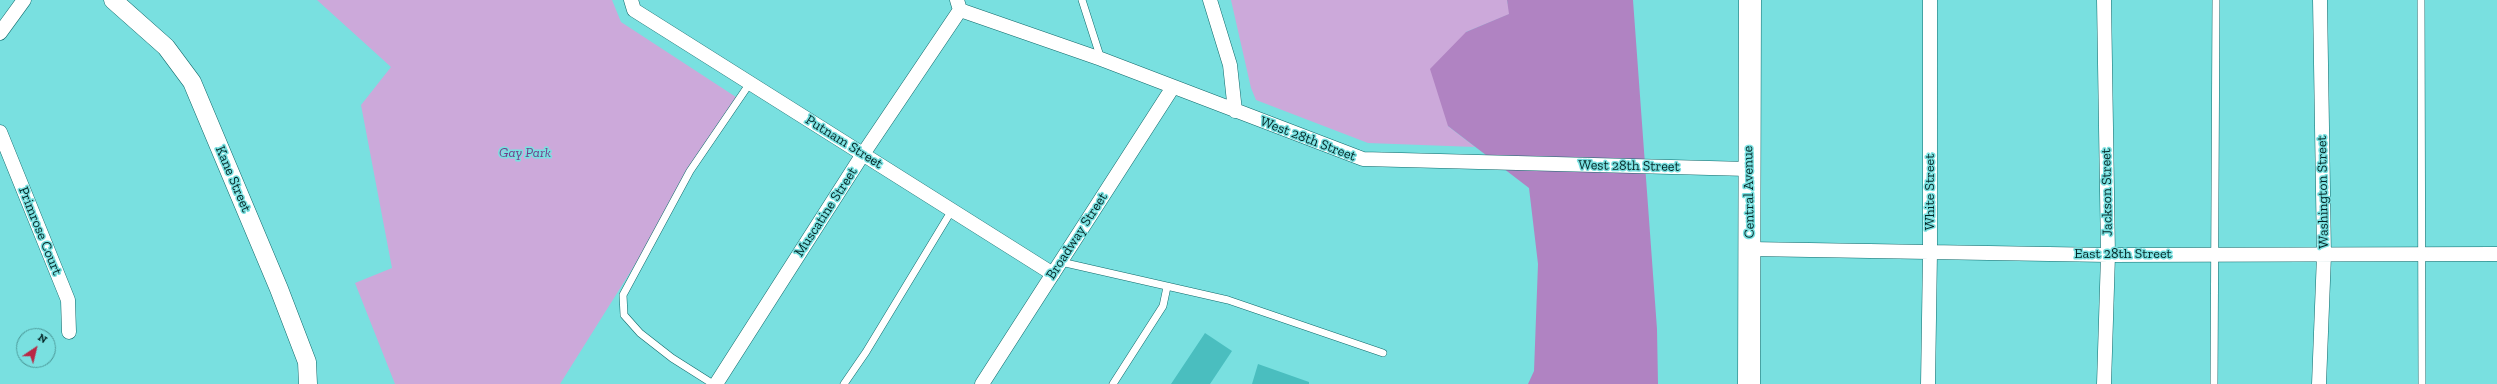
<!DOCTYPE html>
<html>
<head>
<meta charset="utf-8">
<style>
	body { margin:0 }
	#map { position:relative; width:2497px; height:384px; overflow:hidden; background:#79e0e0; font-family:"Zilla Slab",serif }
	canvas { display:block }
	.north { position:absolute; left:16px; top:328px; width:40px; height:40px; box-sizing:border-box; background:#79e0e0; border:1px solid #4a9696; border-radius:50%; rotate:35deg; font-size:11px; font-weight:700; line-height:16px; text-align:center; color:#042626 }
	.north::after { content:''; display:block; margin:auto; width:14px; height:18px; background:#b92744; clip-path:polygon(50% 0,100% 100%,50% 72%,0 100%) }
</style>
</head>
<body>
<div id="map">
<canvas width="2497" height="384"></canvas>
<div class="north">N</div>
</div>
<script>
const ctx = document.querySelector('canvas').getContext('2d');
ctx.lineJoin = 'round';
function paint(path, color) {
  ctx.fillStyle = color;
  ctx.fill(path, 'evenodd');
}
function toPath(rows) {
  const path = new Path2D();
  for (const r of rows) {
    path.moveTo(r[0], r[1]);
    for (let i = 2; i < r.length; i += 2) path.lineTo(r[i], r[i + 1]);
  }
  return path;
}
function strokePath(path, color, width, dash) {
  ctx.strokeStyle = color;
  ctx.lineWidth = width;
  ctx.lineCap = dash ? 'butt' : 'round';
  ctx.setLineDash(dash || []);
  ctx.stroke(path);
}
function label(font, color, halo, rows, align = 'center') {
  ctx.font = font + ' "Zilla Slab",serif';
  ctx.lineWidth = 3;
  ctx.setLineDash([]);
  ctx.textBaseline = 'middle';
  ctx.strokeStyle = halo;
  ctx.fillStyle = color;
  for (const [text, x, y, turn = 0] of rows) {
    ctx.save();
    ctx.translate(x, y);
    ctx.rotate((+turn || 0) * Math.PI / 180);
    ctx.textAlign = isNaN(turn) ? turn : align;
    if (halo) ctx.strokeText(text, 0, 0);
    ctx.fillText(text, 0, 0);
    ctx.restore();
  }
}
const green = toPath([
	[317,0,612,0,621,22,739,99,560,384,395,384,355,283,392,268,361,105,391,67],
	[1231,0,1507,0,1510,14,1466,32,1448,126,1475,147,1368,143,1256,100,1251,88]
]);
const forest = toPath([
	[1507,0,1633,0,1657,329,1658,384,1528,384,1534,371,1538,264,1529,188,1448,126,1430,69,1466,32,1509,14]
]);
const building = toPath([
	[1205,333,1232,351,1210,384,1171,384],
	[1258,364,1309,382,1309,384,1252,384]
]);
const service = toPath([
	[1082,0,1101,59],
	[2421,0,2422,384],
	[1061,262,1228,300,1383,353],
	[713,384,672,358,640,333,624,315,623,295,690,171,750,83],
	[844,384,866,352,952,210],
	[1113,384,1163,306,1167,287],
	[2214,384,2216,0]
]);
const minor = toPath([
	[631,0,634,10,1053,274],
	[1210,0,1230,65,1235,111],
	[2104,0,2108,255,2104,384],
	[960,10,1101,59,1363,159,1748,169],
	[0,33,24,0],
	[0,132,68,300,69,332],
	[1750,249,2108,255,2497,254],
	[716,384,863,154,960,10,957,0],
	[982,384,1173,87],
	[1928,384,1930,253,1930,0],
	[2319,384,2324,255,2320,0]
]);
const tertiary = toPath([
	[113,0,166,47,192,82,279,289,307,362,308,384]
]);
const primary = toPath([
	[1749,384,1750,0]
]);
const streetNames = [
	["West 28th Street",1308,139,21],
	["Putnam Street",844,142,32],
	["West 28th Street",1629,166,1],
	["Kane Street",233,179,67],
	["Central Avenue",1749,192,-91],
	["White Street",1930,192,-90],
	["Jackson Street",2107,192,-91],
	["Washington Street",2323,192,-91],
	["Muscatine Street",826,212,-57],
	["Primrose Court",40,231,68],
	["Broadway Street",1077,236,-57],
	["East 28th Street",2123,254]
];
const parkNames = [
	["Gay Park",525,153]
];
paint(green, '#cca9da');
paint(forest, '#b083c2');
paint(building, '#4abebf');
strokePath(service, '#0f696a', 8);
strokePath(minor, '#0f696a', 15);
strokePath(tertiary, '#0f696a', 19);
strokePath(primary, '#0f696a', 23);
strokePath(service, '#fff', 7);
strokePath(minor, '#fff', 14);
strokePath(tertiary, '#fff', 18);
strokePath(primary, '#fff', 22);
label('14px', '#042626', '#79e0e0', streetNames);
label('italic 14px', '#743c89', '#79e0e0', parkNames);
</script>
</body>
</html>
